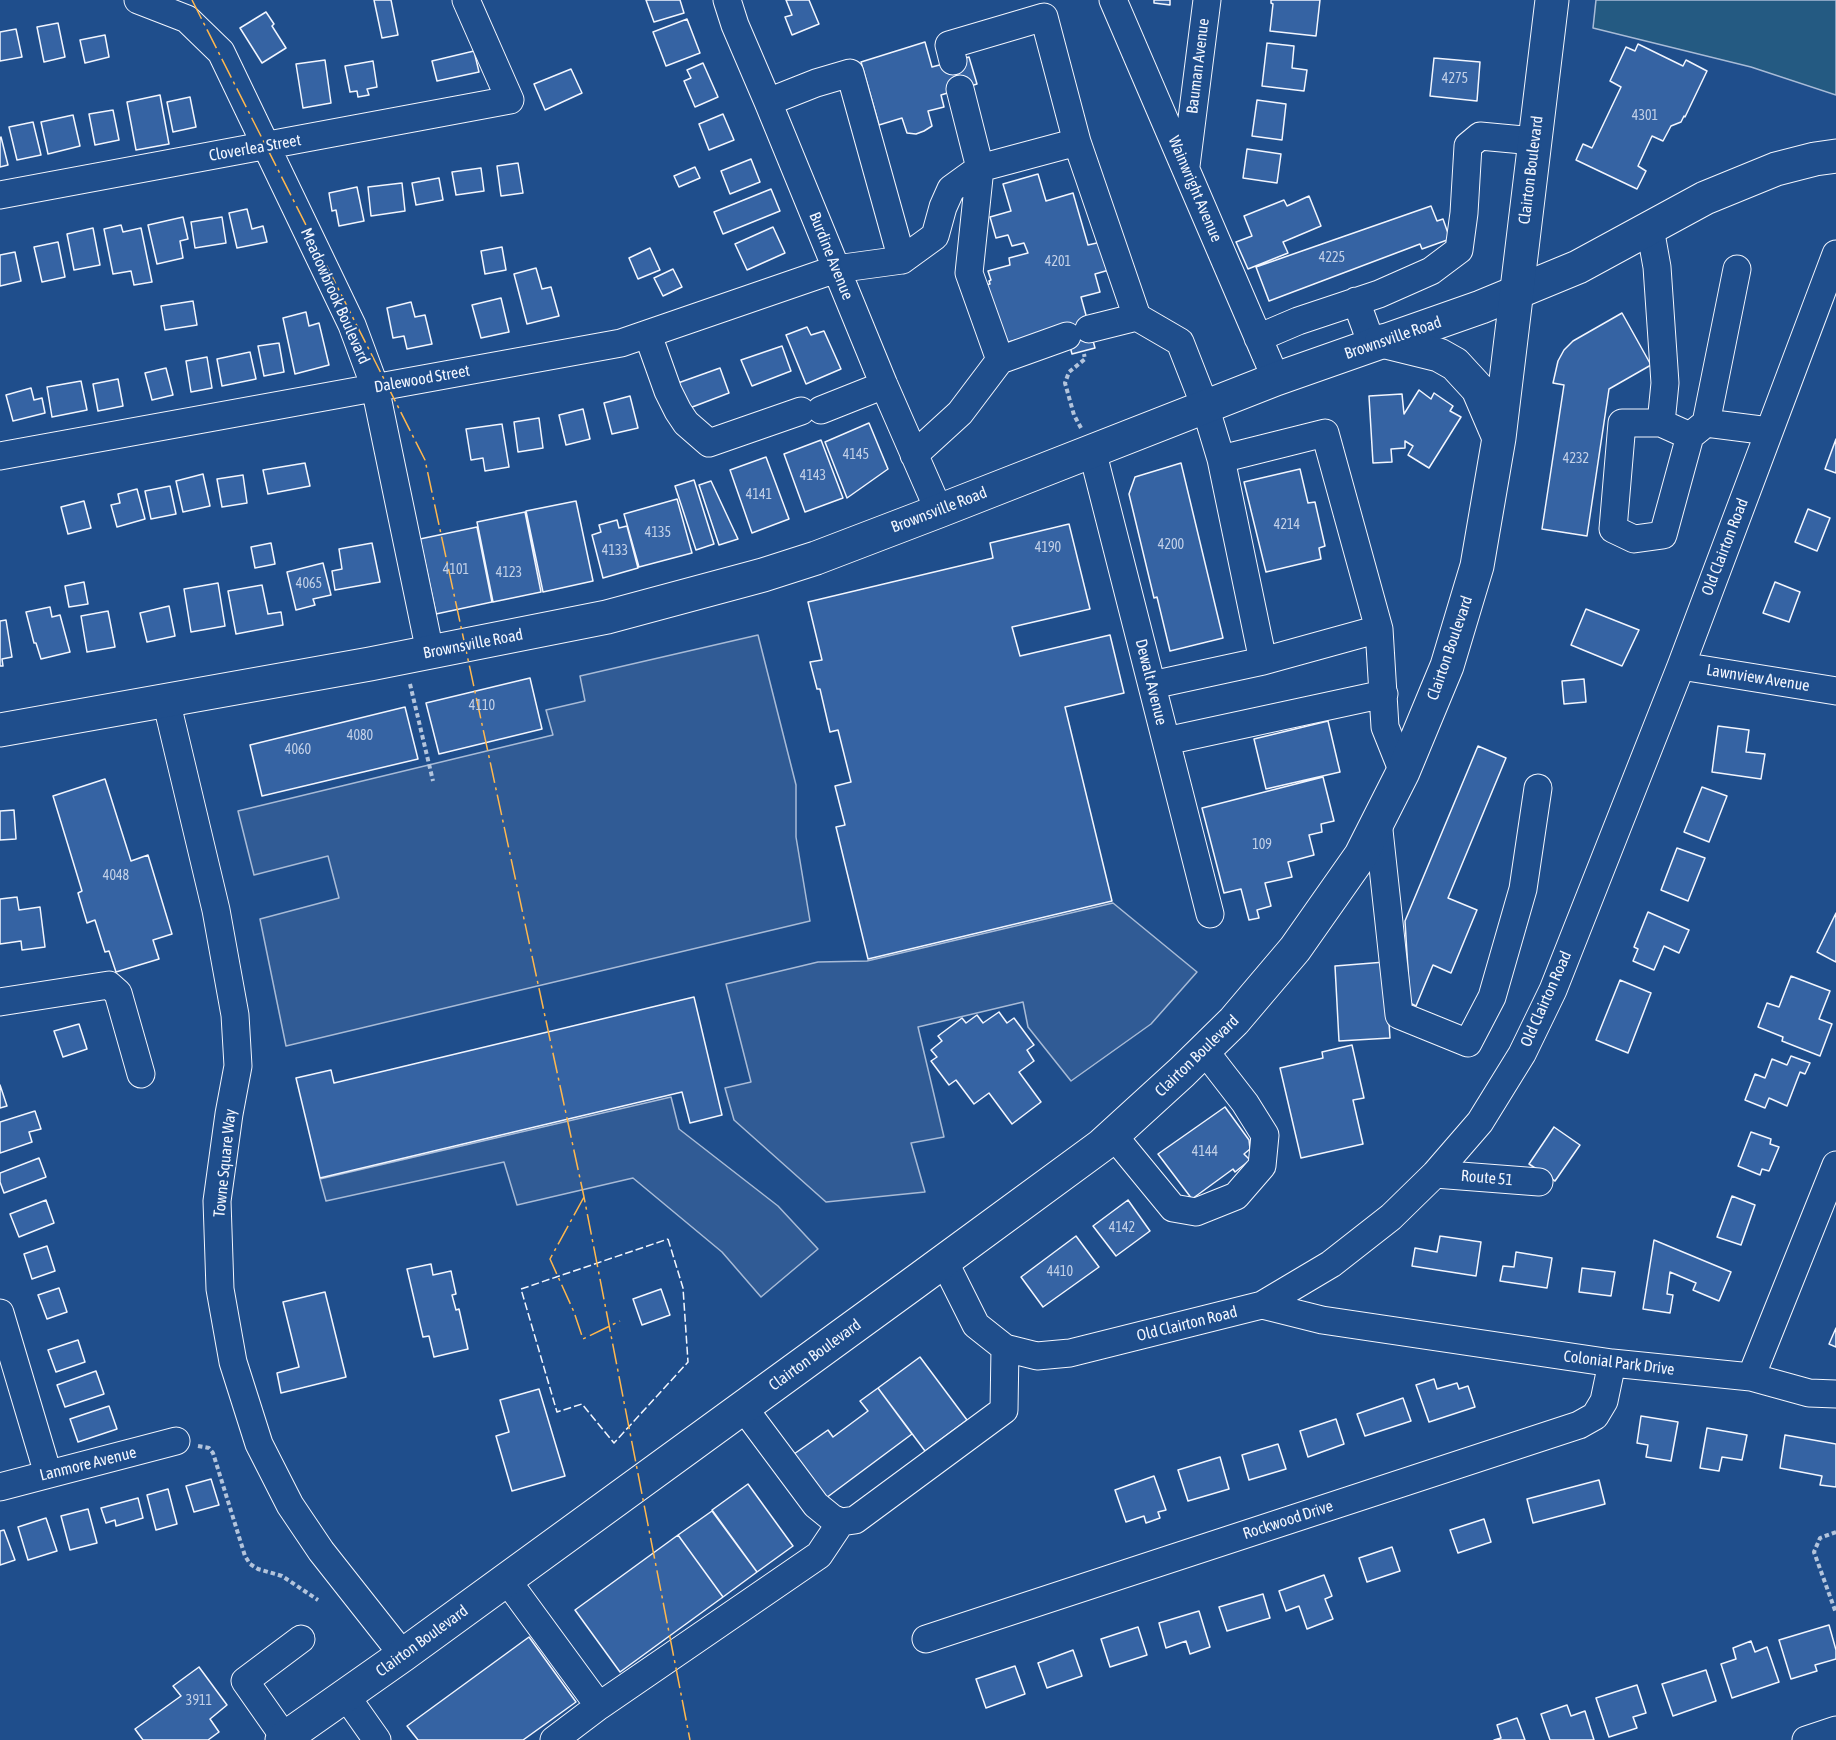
<!DOCTYPE html>
<html>
<head>
<meta charset="utf-8">
<style>
	body { margin:0 }
	canvas { display:block; background:#1f4e8c }
</style>
</head>
<body>
<canvas width="1836" height="1740"></canvas>
<script>
const ctx = document.querySelector('canvas').getContext('2d');
ctx.lineJoin = 'round';
function paint(path, color) {
  ctx.fillStyle = color;
  ctx.fill(path, 'evenodd');
}
function toPath(rows) {
  const path = new Path2D();
  for (const r of rows) {
    path.moveTo(r[0], r[1]);
    for (let i = 2; i < r.length; i += 2) path.lineTo(r[i], r[i + 1]);
  }
  return path;
}
function strokePath(path, color, width, dash) {
  ctx.strokeStyle = color;
  ctx.lineWidth = width;
  ctx.lineCap = dash ? 'butt' : 'round';
  ctx.setLineDash(dash || []);
  ctx.stroke(path);
}
function label(font, color, halo, rows, align = 'center') {
  ctx.font = font + ' "Asap Condensed",sans-serif';
  ctx.lineWidth = 4.5;
  ctx.setLineDash([]);
  ctx.textBaseline = 'middle';
  ctx.strokeStyle = halo;
  ctx.fillStyle = color;
  for (const [text, x, y, turn = 0] of rows) {
    ctx.save();
    ctx.translate(x, y);
    ctx.rotate((+turn || 0) * Math.PI / 180);
    ctx.textAlign = isNaN(turn) ? turn : align;
    if (halo) ctx.strokeText(text, 0, 0);
    ctx.fillText(text, 0, 0);
    ctx.restore();
  }
}
const green = toPath([
	[1596,0,1836,0,1836,95,1751,67,1593,28,1596,0]
]);
const parking = toPath([
	[758,635,796,785,796,837,810,921,286,1046,260,919,339,898,328,856,254,875,238,811,553,735,546,710,585,701,580,676,758,635],
	[1113,903,1197,972,1151,1024,1071,1081,1028,1027,1023,1002,918,1027,944,1137,911,1143,925,1192,826,1202,734,1120,725,1088,751,1082,726,984,818,962,867,961,1113,903],
	[671,1097,679,1129,778,1206,818,1249,761,1297,722,1252,633,1178,517,1205,504,1162,326,1201,320,1179,671,1097]
]);
const building = toPath([
	[374,0,391,0,398,35,382,38,374,0],
	[646,0,680,0,684,13,654,22,646,0],
	[786,0,809,0,819,24,792,35,785,17,792,15,786,0],
	[1154,0,1170,0,1170,5,1154,3,1154,0],
	[1271,0,1320,0,1316,36,1270,31,1273,4,1271,3,1271,0],
	[266,12,274,24,272,26,286,48,262,63,240,28,266,12],
	[687,19,700,53,666,66,653,32,687,19],
	[58,23,65,57,44,62,37,27,58,23],
	[16,29,22,57,0,61,0,32,16,29],
	[105,35,109,57,85,63,80,40,105,35],
	[925,42,932,67,969,57,977,84,941,95,944,107,928,111,932,126,924,131,916,134,907,133,902,118,879,125,861,62,925,42],
	[1267,43,1294,46,1292,68,1307,70,1304,91,1262,86,1267,43],
	[1638,44,1683,66,1686,60,1707,71,1685,117,1684,116,1681,122,1671,126,1663,141,1652,136,1638,166,1646,171,1637,189,1576,160,1583,144,1592,148,1621,87,1610,81,1626,47,1635,51,1638,44],
	[474,51,479,72,437,81,432,61,474,51],
	[1434,58,1480,62,1477,101,1430,96,1434,58],
	[325,60,331,103,303,108,296,64,325,60],
	[373,61,377,87,367,89,369,95,358,97,357,91,350,92,345,66,373,61],
	[703,63,718,97,695,107,684,81,691,78,687,70,703,63],
	[571,69,582,93,545,110,534,84,571,69],
	[160,95,169,144,136,150,127,102,160,95],
	[190,97,196,127,173,132,167,102,190,97],
	[1257,100,1286,104,1282,140,1252,136,1257,100],
	[113,110,119,140,95,145,89,114,113,110],
	[723,114,734,140,709,150,699,124,723,114],
	[73,115,80,146,48,154,41,122,73,115],
	[33,122,41,155,17,160,9,127,33,122],
	[1,137,8,165,0,167,0,138,1,137],
	[1247,149,1281,154,1277,183,1243,178,1247,149],
	[751,159,760,182,730,194,721,171,751,159],
	[518,163,523,193,501,196,497,166,518,163],
	[695,167,700,178,679,187,674,176,695,167],
	[481,168,484,191,456,195,452,172,481,168],
	[1038,174,1046,201,1073,193,1088,245,1101,242,1109,270,1095,274,1100,292,1081,297,1095,348,1072,354,1065,327,1005,343,985,285,990,284,989,281,991,280,988,271,1010,265,1009,258,1028,253,1024,243,1012,246,1008,235,996,238,990,217,1011,211,1003,184,1038,174],
	[439,178,443,200,416,205,412,183,439,178],
	[402,183,405,211,371,216,368,187,402,183],
	[357,187,364,221,339,226,336,210,332,211,329,193,357,187],
	[771,189,780,211,723,234,714,212,771,189],
	[1309,196,1321,226,1283,242,1288,253,1248,269,1236,242,1252,236,1244,216,1284,200,1287,206,1309,196],
	[1431,206,1437,221,1443,219,1450,239,1422,249,1420,244,1269,301,1256,267,1431,206],
	[247,209,252,229,263,226,267,242,237,248,229,213,247,209],
	[183,217,188,239,180,241,183,258,157,264,148,225,183,217],
	[222,217,226,243,195,248,191,222,222,217],
	[121,225,123,232,141,228,152,282,134,285,131,271,113,274,104,229,121,225],
	[773,227,785,253,747,270,735,244,773,227],
	[93,228,100,265,74,270,67,234,93,228],
	[58,242,65,277,42,282,34,247,58,242],
	[502,247,506,270,485,274,481,251,502,247],
	[650,248,660,270,638,279,629,258,650,248],
	[15,252,21,281,0,286,0,255,15,252],
	[536,268,542,289,551,287,559,316,527,324,514,274,536,268],
	[673,269,682,287,663,296,654,278,673,269],
	[501,298,509,332,481,338,472,305,501,298],
	[193,301,197,325,165,330,161,306,193,301],
	[411,302,415,317,425,315,432,344,407,349,404,336,393,338,387,308,411,302],
	[306,312,309,326,319,323,329,365,295,374,283,318,306,312],
	[1622,313,1651,365,1609,389,1587,536,1542,529,1564,385,1553,383,1558,361,1564,350,1573,341,1622,313],
	[807,327,811,335,824,331,841,369,806,384,786,335,807,327],
	[279,343,284,372,264,376,258,346,279,343],
	[782,346,791,371,752,386,741,360,782,346],
	[250,352,256,379,222,386,217,359,250,352],
	[207,357,212,388,191,392,186,361,207,357],
	[166,368,173,395,152,400,145,373,166,368],
	[720,368,729,393,687,409,678,383,720,368],
	[118,379,123,406,98,411,93,384,118,379],
	[81,381,87,410,52,417,47,387,81,381],
	[31,388,34,400,42,398,45,413,13,421,6,395,31,388],
	[1419,390,1431,399,1434,393,1453,406,1450,411,1461,417,1429,468,1408,455,1413,446,1405,441,1405,448,1391,449,1392,462,1373,463,1369,396,1402,394,1404,414,1419,390],
	[630,396,638,428,612,434,604,403,630,396],
	[583,409,590,439,566,445,559,415,583,409],
	[539,418,543,448,518,452,514,422,539,418],
	[869,423,888,469,847,498,825,442,869,423],
	[502,424,509,467,485,471,483,458,471,460,466,429,502,424],
	[1836,439,1836,473,1825,469,1836,439],
	[821,440,843,498,805,512,784,454,821,440],
	[766,457,789,519,752,533,730,470,766,457],
	[305,463,310,486,268,494,263,470,305,463],
	[1181,463,1223,638,1170,651,1157,597,1154,598,1129,494,1135,477,1181,463],
	[1300,469,1308,503,1315,502,1325,546,1319,548,1321,559,1266,572,1244,482,1300,469],
	[203,474,210,506,183,512,176,481,203,474],
	[243,475,247,503,222,507,217,479,243,475],
	[694,480,714,544,696,550,675,486,694,480],
	[711,481,738,539,719,545,699,485,711,481],
	[170,486,176,514,151,519,145,491,170,486],
	[137,489,145,519,117,527,111,505,120,503,118,494,137,489],
	[677,499,692,553,639,567,624,514,677,499],
	[84,501,91,528,68,534,61,507,84,501],
	[576,501,593,581,543,592,526,511,576,501],
	[1808,509,1830,518,1817,551,1795,542,1808,509],
	[525,512,541,592,493,602,477,522,525,512],
	[617,520,619,528,627,526,638,568,603,578,592,535,601,532,599,525,617,520],
	[1069,524,1090,609,1012,627,1020,656,1110,635,1124,693,1065,707,1112,901,868,959,836,827,845,825,835,786,851,782,838,730,830,732,820,689,817,689,810,662,822,660,808,602,993,558,990,543,1069,524],
	[477,527,492,602,436,614,420,539,477,527],
	[271,543,275,564,255,568,251,547,271,543],
	[372,543,380,582,335,590,332,571,342,569,339,549,372,543],
	[323,563,331,595,313,599,315,605,296,610,287,572,323,563],
	[84,582,88,604,69,607,65,586,84,582],
	[1775,582,1800,592,1789,622,1763,613,1775,582],
	[218,583,225,626,191,632,184,589,218,583],
	[262,585,268,614,281,612,283,625,236,634,228,591,262,585],
	[169,606,175,636,147,642,140,613,169,606],
	[50,607,52,617,60,615,70,652,41,659,36,643,34,643,26,612,50,607],
	[1586,609,1639,630,1622,666,1571,645,1586,609],
	[108,611,115,647,87,652,81,616,108,611],
	[6,620,12,657,2,659,3,666,0,666,0,621,6,620],
	[530,678,542,729,439,754,426,703,530,678],
	[1584,679,1586,702,1564,704,1562,681,1584,679],
	[405,707,418,759,262,796,250,745,405,707],
	[1328,721,1340,772,1266,789,1254,739,1328,721],
	[1718,726,1749,730,1746,752,1765,754,1761,779,1712,772,1718,726],
	[1478,746,1506,758,1448,898,1477,910,1451,973,1433,965,1416,1006,1410,1003,1405,921,1478,746],
	[1323,777,1334,821,1321,824,1322,832,1309,835,1314,855,1288,862,1292,877,1265,883,1271,906,1257,910,1259,918,1249,920,1241,889,1224,893,1202,808,1323,777],
	[105,779,131,861,148,855,172,934,153,940,159,959,116,972,109,951,105,952,95,920,87,923,78,893,82,891,53,796,105,779],
	[1702,787,1727,796,1709,842,1684,832,1702,787],
	[14,810,16,839,0,840,0,811,14,810],
	[1677,848,1705,858,1688,901,1661,890,1677,848],
	[17,897,19,910,40,907,45,947,22,950,21,941,0,944,0,899,17,897],
	[1648,912,1689,930,1679,953,1664,946,1654,970,1633,961,1638,949,1634,947,1648,912],
	[1836,913,1836,962,1817,952,1836,913],
	[1385,962,1390,1038,1339,1041,1335,966,1385,962],
	[1791,976,1830,991,1819,1019,1832,1024,1820,1056,1782,1041,1783,1037,1758,1027,1767,1003,1779,1007,1791,976],
	[1620,980,1651,993,1628,1053,1596,1040,1620,980],
	[694,997,722,1115,690,1123,682,1092,320,1178,296,1078,331,1070,334,1083,694,997],
	[999,1012,1007,1023,1014,1018,1034,1045,1027,1050,1034,1061,1019,1072,1041,1102,1012,1124,989,1093,974,1104,956,1080,949,1085,931,1061,937,1057,931,1050,942,1041,938,1036,962,1018,966,1023,977,1015,983,1023,999,1012],
	[79,1024,87,1049,63,1057,54,1031,79,1024],
	[1352,1045,1364,1098,1353,1100,1363,1144,1301,1158,1280,1068,1323,1058,1322,1052,1352,1045],
	[1791,1056,1810,1063,1805,1074,1800,1072,1787,1106,1769,1098,1765,1108,1745,1100,1755,1074,1765,1078,1772,1059,1787,1065,1791,1056],
	[0,1085,7,1106,0,1108,0,1085],
	[1225,1107,1249,1140,1250,1149,1244,1154,1250,1160,1235,1172,1233,1169,1192,1199,1158,1154,1225,1107],
	[35,1111,41,1129,29,1132,32,1142,0,1153,0,1122,35,1111],
	[1554,1127,1580,1145,1555,1181,1529,1164,1554,1127],
	[1751,1132,1771,1139,1770,1144,1779,1147,1769,1171,1762,1169,1760,1175,1738,1166,1751,1132],
	[39,1158,46,1177,4,1193,0,1182,0,1173,39,1158],
	[1732,1196,1755,1205,1741,1245,1717,1237,1732,1196],
	[46,1200,54,1223,19,1237,10,1214,46,1200],
	[1128,1200,1150,1231,1116,1256,1093,1226,1128,1200],
	[1076,1236,1099,1267,1043,1307,1021,1277,1076,1236],
	[1440,1236,1481,1242,1476,1276,1412,1266,1415,1248,1437,1252,1440,1236],
	[1654,1240,1731,1272,1719,1301,1693,1290,1696,1283,1670,1272,1667,1294,1673,1295,1670,1313,1643,1309,1654,1240],
	[47,1246,55,1271,32,1279,24,1254,47,1246],
	[1516,1252,1552,1258,1547,1288,1500,1281,1503,1266,1514,1267,1516,1252],
	[431,1264,433,1275,451,1271,456,1294,452,1295,456,1310,459,1309,468,1349,434,1357,429,1336,423,1337,407,1269,431,1264],
	[1582,1268,1615,1272,1611,1296,1579,1292,1582,1268],
	[59,1288,67,1312,47,1319,38,1295,59,1288],
	[661,1289,670,1315,642,1325,633,1299,661,1289],
	[325,1292,346,1377,281,1393,277,1373,299,1367,283,1302,325,1292],
	[1836,1328,1836,1347,1829,1344,1836,1328],
	[78,1340,85,1362,56,1372,48,1350,78,1340],
	[920,1357,967,1420,925,1451,878,1388,920,1357],
	[96,1371,104,1394,65,1407,57,1385,96,1371],
	[1434,1379,1437,1389,1457,1383,1459,1389,1468,1386,1475,1407,1429,1422,1416,1385,1434,1379],
	[878,1388,912,1434,826,1498,794,1454,828,1430,833,1437,868,1411,860,1401,878,1388],
	[539,1389,565,1476,512,1491,496,1436,509,1432,500,1400,539,1389],
	[1403,1398,1411,1421,1365,1436,1357,1414,1403,1398],
	[109,1406,117,1429,78,1442,70,1419,109,1406],
	[1641,1416,1678,1422,1671,1461,1646,1457,1648,1445,1637,1443,1641,1416],
	[1336,1419,1344,1444,1308,1457,1300,1431,1336,1419],
	[1707,1428,1747,1435,1742,1460,1722,1457,1719,1471,1700,1468,1707,1428],
	[1785,1435,1836,1444,1836,1487,1820,1485,1822,1476,1780,1468,1785,1435],
	[1278,1444,1286,1469,1249,1480,1242,1455,1278,1444],
	[1220,1457,1229,1489,1188,1501,1178,1470,1220,1457],
	[1154,1476,1166,1510,1158,1512,1160,1518,1146,1523,1144,1516,1126,1522,1115,1490,1154,1476],
	[211,1479,219,1505,194,1512,186,1486,211,1479],
	[1599,1480,1605,1504,1533,1523,1527,1499,1599,1480],
	[748,1484,793,1546,757,1572,712,1510,748,1484],
	[168,1489,177,1524,156,1530,147,1495,168,1489],
	[138,1498,143,1518,116,1526,115,1520,106,1523,101,1508,138,1498],
	[88,1509,97,1543,70,1550,61,1516,88,1509],
	[712,1511,757,1572,723,1597,678,1535,712,1511],
	[46,1518,57,1551,28,1560,18,1527,46,1518],
	[1484,1519,1491,1542,1458,1553,1450,1530,1484,1519],
	[4,1530,15,1560,0,1565,0,1531,4,1530],
	[678,1535,723,1597,620,1672,575,1610,678,1535],
	[1392,1547,1400,1571,1367,1582,1359,1558,1392,1547],
	[1324,1575,1332,1596,1325,1599,1333,1619,1307,1629,1299,1606,1286,1611,1279,1591,1324,1575],
	[1263,1594,1270,1618,1227,1631,1219,1607,1263,1594],
	[1199,1611,1210,1647,1190,1654,1186,1641,1166,1648,1159,1623,1199,1611],
	[1829,1625,1836,1650,1836,1659,1815,1665,1817,1671,1791,1679,1779,1640,1829,1625],
	[1138,1627,1147,1655,1110,1667,1101,1639,1138,1627],
	[529,1637,576,1702,523,1740,418,1740,407,1726,529,1637],
	[1751,1641,1755,1652,1767,1647,1779,1682,1732,1698,1721,1664,1736,1659,1733,1648,1751,1641],
	[1073,1650,1082,1676,1047,1688,1038,1663,1073,1650],
	[1015,1666,1025,1694,986,1708,976,1679,1015,1666],
	[199,1667,227,1705,210,1719,219,1732,208,1740,143,1740,135,1729,181,1696,173,1686,199,1667],
	[1706,1670,1716,1701,1673,1716,1662,1684,1706,1670],
	[1637,1685,1646,1713,1633,1717,1637,1728,1609,1737,1596,1698,1637,1685],
	[1567,1705,1571,1716,1585,1711,1594,1740,1550,1740,1541,1714,1567,1705],
	[1517,1718,1525,1740,1494,1740,1501,1738,1497,1725,1517,1718]
]);
const path = toPath([
	[1081,428,1074,415,1065,383,1069,372,1085,359,1084,354],
	[410,684,433,781],
	[198,1446,209,1448,213,1453,245,1556,250,1564,258,1569,282,1576,318,1600],
	[1836,1532,1820,1538,1814,1552,1836,1613]
]);
const minor = toPath([
	[138,0,187,19,221,52,352,325,375,387,430,652],
	[727,0,735,25,768,102,884,385,939,511],
	[1113,0,1276,379],
	[960,89,980,168,969,273,1000,360,1067,336],
	[768,102,816,83,850,73,902,260],
	[1077,142,1137,317,1180,342,1205,406,1221,459,1263,661],
	[1186,166,1207,0],
	[0,195,510,100,466,0],
	[1650,228,1657,267,1665,383,1661,423],
	[1737,269,1706,423,1769,431],
	[1356,301,1372,345],
	[1089,329,1137,317],
	[648,335,668,391,678,411,686,423,709,443,801,411],
	[1258,338,1298,321,1379,294,1431,271,1459,250,1464,213,1468,146,1480,136,1534,141],
	[821,410,884,385],
	[1690,436,1661,423,1622,423,1613,529,1634,539,1663,535,1690,436,1706,423],
	[1092,450,1210,914],
	[914,455,960,413,1000,360],
	[0,456,621,343,836,269,902,260,935,236,943,207,951,189,980,168,1077,142,1044,17,949,45,953,61],
	[1221,459,1325,433,1379,629,1385,727,1403,772],
	[1681,666,1836,691],
	[1152,685,1263,661,1379,629],
	[166,700,216,910,235,1015,238,1066,229,1114,217,1201,220,1289,233,1362,259,1444,290,1505,321,1551,403,1655],
	[1166,741,1384,694],
	[1378,821,1399,1015,1468,1043,1492,997,1523,889,1538,788],
	[0,1002,109,985,118,993,141,1074],
	[1113,1135,1173,1208,1196,1212,1236,1196,1262,1166,1265,1135,1245,1103,1204,1050],
	[1435,1174,1539,1182],
	[944,1261,976,1325,1005,1348,1037,1356,1070,1353,1262,1305,1331,1264,1391,1217,1435,1174,1480,1122,1522,1054,1553,990,1681,666,1836,254],
	[1262,1305,1322,1320,1612,1363,1751,1377,1809,1393,1836,1394],
	[0,1313,48,1474],
	[1751,1377,1836,1165],
	[743,1407,816,1505,832,1518,841,1522,855,1520,1004,1410,1005,1348],
	[0,1487,176,1441],
	[506,1579,599,1706],
	[926,1639,1579,1425,1595,1416,1604,1401,1612,1363],
	[346,1696,377,1740],
	[285,1738,245,1681,301,1639],
	[554,1740,599,1706,819,1555,841,1522],
	[1806,1740,1836,1730]
]);
const major = toPath([
	[0,730,370,664,607,617,763,575,816,558,939,511,1276,379,1481,307,1578,267,1705,198,1776,169,1815,159,1836,156]
]);
const highway = toPath([
	[1382,341,1439,355,1455,364,1478,389,1499,438],
	[282,1740,403,1655,914,1283,1102,1145,1182,1072,1234,1021,1295,949,1361,855,1403,772,1447,666,1477,566,1499,438,1552,0]
]);
const fence = toPath([
	[668,1239,683,1288,688,1362,614,1443,582,1404,557,1412,521,1289,668,1239]
]);
const power = toPath([
	[192,0,425,460,584,1197,690,1740],
	[584,1197,550,1259,574,1312,583,1339,620,1321]
]);
const numberNames = [
	["4275",1455,79],
	["4301",1645,116],
	["4225",1332,258],
	["4201",1058,262],
	["4145",856,455],
	["4232",1576,459],
	["4143",813,476],
	["4141",759,495],
	["4214",1287,525],
	["4135",658,533],
	["4200",1171,545],
	["4190",1048,548],
	["4133",615,551],
	["4101",456,570],
	["4123",509,573],
	["4065",309,584],
	["4110",482,706],
	["4080",360,736],
	["4060",298,750],
	["109",1262,845],
	["4048",116,876],
	["4144",1205,1152],
	["4142",1122,1228],
	["4410",1060,1272],
	["3911",199,1701]
];
const streetNames = [
	["Bauman Avenue",1198,66,-83],
	["Cloverlea Street",255,148,-10],
	["Clairton Boulevard",1531,170,-83],
	["Wainwright Avenue",1195,189,67],
	["Burdine Avenue",831,256,68],
	["Meadowbrook Boulevard",335,296,66],
	["Brownsville Road",1393,338,-19],
	["Dalewood Street",422,379,-10],
	["Brownsville Road",939,510,-21],
	["Old Clairton Road",1725,547,-69],
	["Brownsville Road",473,644,-11],
	["Clairton Boulevard",1450,648,-71],
	["Lawnview Avenue",1758,678,9],
	["Dewalt Avenue",1151,682,76],
	["Old Clairton Road",1546,999,-66],
	["Clairton Boulevard",1197,1056,-44],
	["Towne Square Way",225,1163,-84],
	["Route 51",1487,1178,5],
	["Old Clairton Road",1187,1324,-14],
	["Clairton Boulevard",815,1355,-36],
	["Colonial Park Drive",1619,1363,7],
	["Lanmore Avenue",88,1464,-14],
	["Rockwood Drive",1288,1520,-18],
	["Clairton Boulevard",422,1641,-36]
];
paint(green, '#245a82');
strokePath(green, '#a8bbd7', 1.5);
paint(parking, '#305b95');
strokePath(parking, '#a8bbd7', 1.5);
paint(building, '#3563a3');
strokePath(building, '#f2f6ff', 1.5);
strokePath(minor, '#f2f6ff', 29);
strokePath(major, '#f2f6ff', 35);
strokePath(highway, '#f2f6ff', 35);
strokePath(path, '#b3c4dc', 4, [4.5, 3]);
strokePath(minor, '#1f4e8c', 27);
strokePath(major, '#1f4e8c', 33);
strokePath(highway, '#1f4e8c', 33);
strokePath(fence, '#f2f6ff', 1.5, [8, 3]);
strokePath(power, '#ffb74d', 1.5, [21, 4.5, 3, 4.5]);
label('14px', '#c3d1e8', null, numberNames);
label('16px', '#f2f6ff', '#1f4e8c', streetNames);
</script>
</body>
</html>
